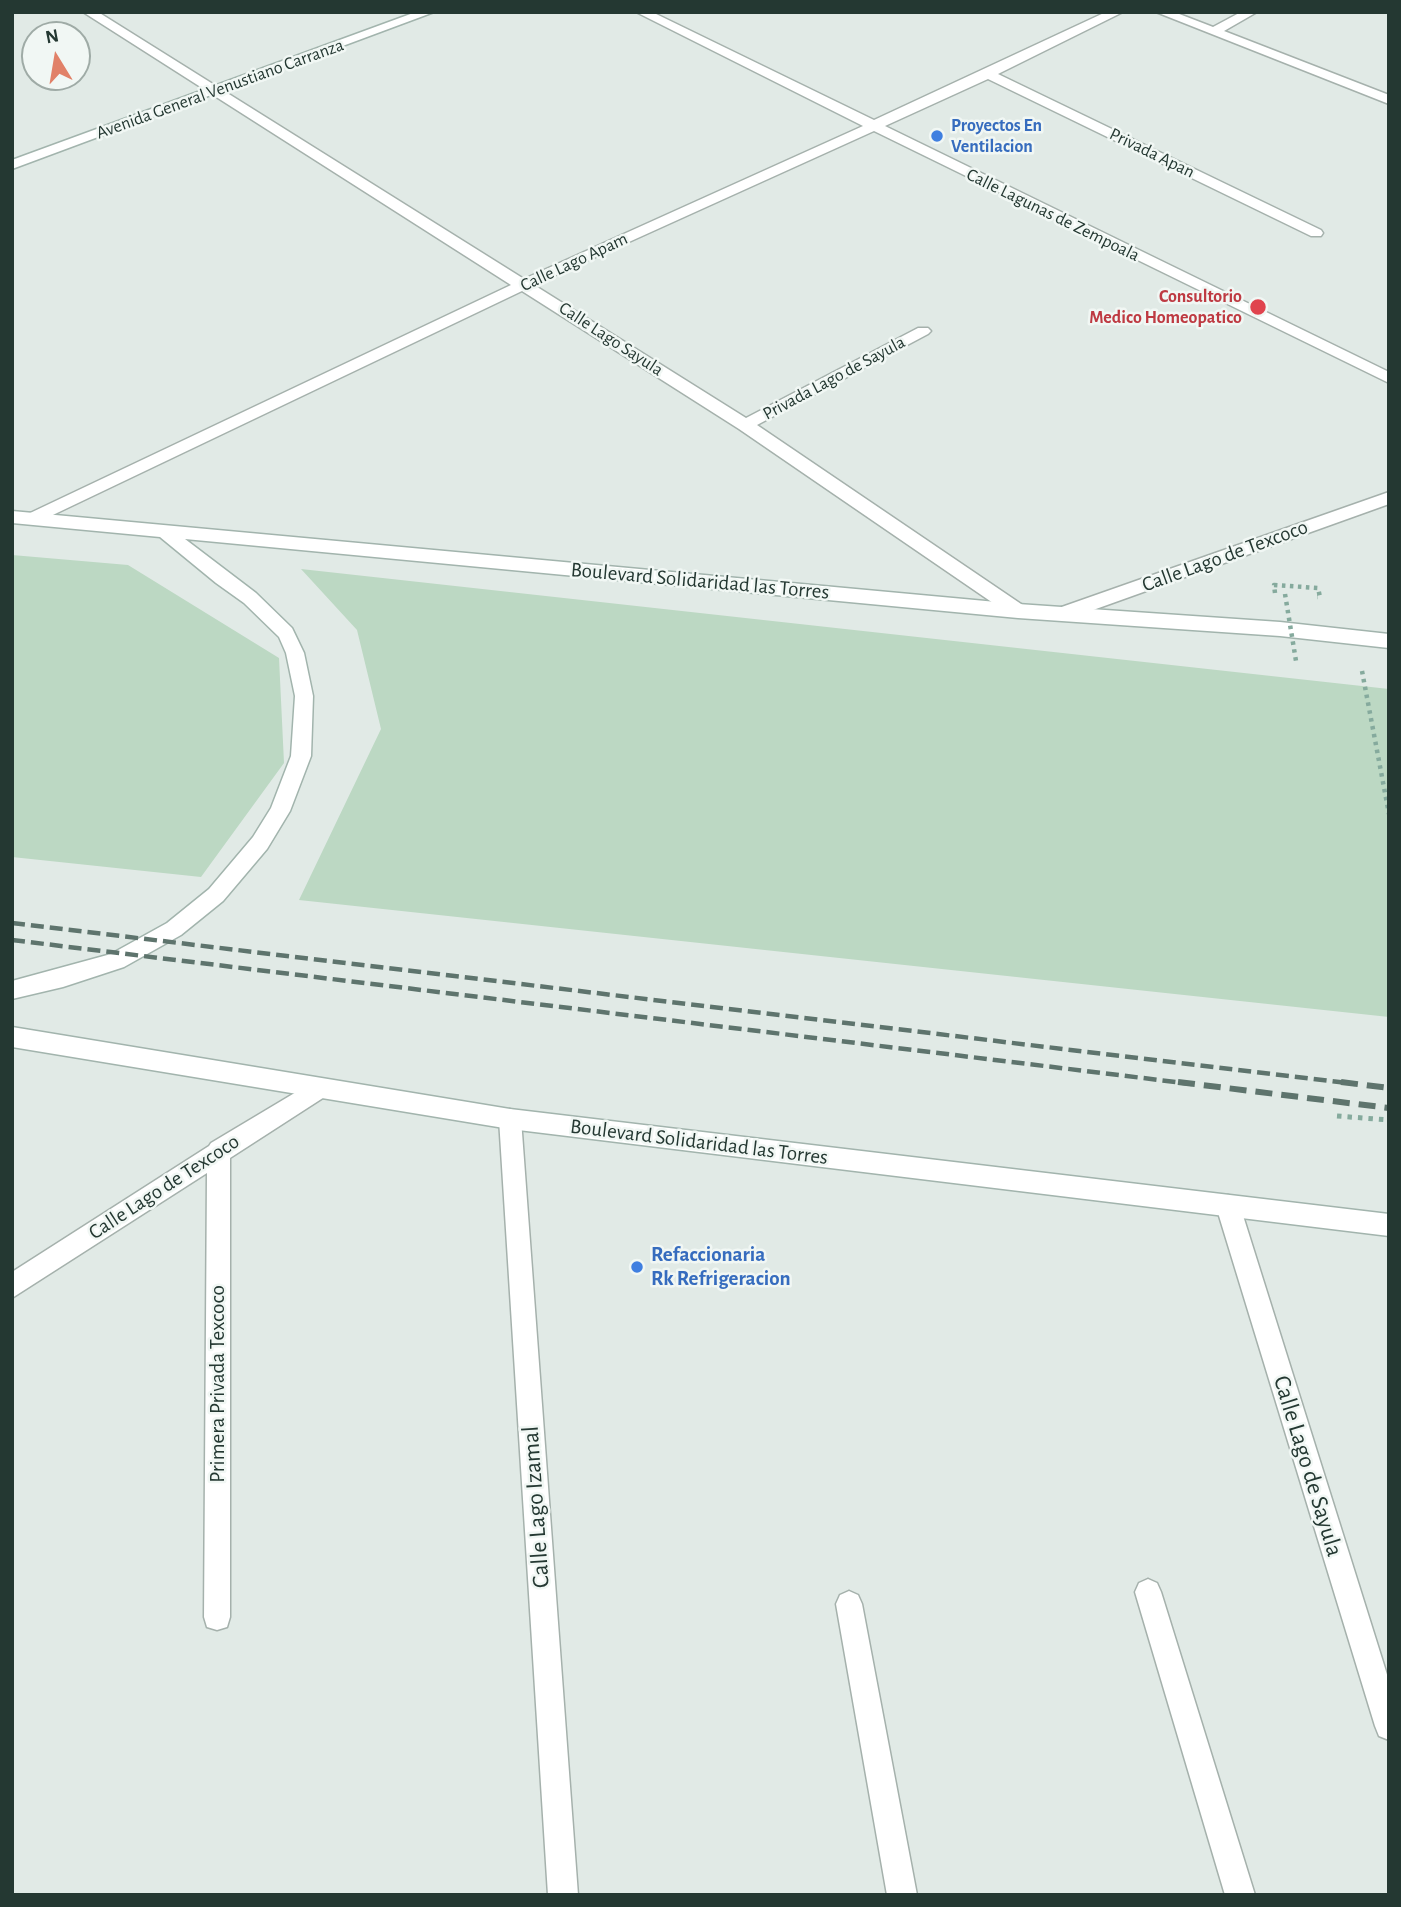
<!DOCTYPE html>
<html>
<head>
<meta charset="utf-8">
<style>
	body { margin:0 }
	#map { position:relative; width:1401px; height:1907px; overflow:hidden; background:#e1eae6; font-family:"Alegreya Sans",sans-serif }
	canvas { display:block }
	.frame { position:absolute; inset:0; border:14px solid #243832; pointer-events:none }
	.north { position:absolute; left:21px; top:21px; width:70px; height:70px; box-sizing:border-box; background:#f1f7f4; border:2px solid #9faba6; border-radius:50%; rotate:349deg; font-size:19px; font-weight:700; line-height:28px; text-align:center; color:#243832 }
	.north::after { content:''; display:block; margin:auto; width:24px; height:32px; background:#e18168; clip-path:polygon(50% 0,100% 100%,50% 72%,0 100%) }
</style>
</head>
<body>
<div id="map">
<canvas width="1401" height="1907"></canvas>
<div class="frame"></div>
<div class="north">N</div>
</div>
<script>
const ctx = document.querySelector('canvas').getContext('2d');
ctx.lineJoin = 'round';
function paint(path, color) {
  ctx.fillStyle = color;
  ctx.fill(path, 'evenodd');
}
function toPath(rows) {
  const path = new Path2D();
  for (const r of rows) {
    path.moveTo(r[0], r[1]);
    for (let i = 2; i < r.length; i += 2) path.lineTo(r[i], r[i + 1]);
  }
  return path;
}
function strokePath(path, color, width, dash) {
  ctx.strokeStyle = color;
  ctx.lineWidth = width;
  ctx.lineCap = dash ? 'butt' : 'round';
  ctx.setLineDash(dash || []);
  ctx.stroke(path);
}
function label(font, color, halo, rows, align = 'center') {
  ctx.font = font + ' "Alegreya Sans",sans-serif';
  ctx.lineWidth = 5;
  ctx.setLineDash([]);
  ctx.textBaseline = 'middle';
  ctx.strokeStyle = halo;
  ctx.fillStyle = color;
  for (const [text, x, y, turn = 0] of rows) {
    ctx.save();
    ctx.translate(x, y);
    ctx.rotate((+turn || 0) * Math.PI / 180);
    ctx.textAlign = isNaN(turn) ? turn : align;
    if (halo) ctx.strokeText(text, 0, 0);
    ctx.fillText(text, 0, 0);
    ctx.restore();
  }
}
const green = toPath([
	[12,555,128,565,279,658,284,763,201,877,12,857],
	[301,569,1389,689,1389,1017,299,900,381,729,357,630]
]);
const pathFar1 = toPath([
	[1275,593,1274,585,1318,588,1320,597,1317,597],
	[1362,671,1389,814]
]);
const path = toPath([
	[1337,1116,1389,1120]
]);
const street = toPath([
	[83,12,98,12,524,279,863,126,636,12,652,12,874,120,1106,12,1123,12,998,74,1321,230,1323,233,1321,236,1311,236,988,79,885,126,1389,372,1389,383,874,131,534,285,746,418,918,328,928,328,931,331,928,334,757,425,1024,606,1027,611,1024,616,1012,616,739,429,522,291,34,524,25,518,28,514,511,285,83,12],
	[1156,12,1174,12,1213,27,1241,12,1257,12,1224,31,1389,95,1389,104,1156,12],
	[1389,492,1389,504,1068,619,1056,619,1053,614,1056,609,1389,492],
	[318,1079,326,1082,329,1089,326,1096,230,1158,230,1617,227,1627,217,1630,207,1627,204,1617,207,1173,12,1298,12,1272,209,1146,211,1143,318,1079],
	[510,1109,518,1112,521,1119,578,1895,548,1895,499,1119,502,1112,510,1109],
	[1228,1195,1236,1198,1240,1206,1389,1681,1389,1740,1379,1736,1375,1726,1216,1206,1220,1198,1228,1195],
	[1148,1579,1157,1583,1161,1592,1255,1895,1225,1895,1135,1592,1139,1583,1148,1579],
	[849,1591,858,1595,862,1604,917,1895,887,1895,836,1604,840,1595,849,1591]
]);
const secondary = toPath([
	[416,12,434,12,12,169,12,160,416,12],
	[12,511,1018,604,1280,622,1389,634,1389,648,1280,636,1018,618,185,539,256,593,292,628,304,653,313,696,311,756,290,811,267,849,223,901,181,935,124,967,63,987,12,999,12,981,111,954,167,923,209,889,253,837,271,808,291,756,295,696,286,653,279,637,244,603,216,583,160,537,12,523,12,511],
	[12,1027,510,1109,1389,1214,1389,1236,510,1129,12,1047,12,1027]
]);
const railFar1 = toPath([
	[12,923,1355,1084],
	[12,940,1192,1084]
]);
const rail = toPath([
	[1178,1082,1389,1108],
	[1341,1082,1389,1088]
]);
const pathBridge = toPath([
	[1285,594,1296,661]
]);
const markers = [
	[937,136,7,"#3f7fe0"],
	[1258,307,9,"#e0444e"],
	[637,1267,7,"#3f7fe0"]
];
const farStreetnames = [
	["Avenida General Venustiano Carranza",220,89,-20],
	["Privada Apan",1152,153,26],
	["Calle Lagunas de Zempoala",1053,215,26],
	["Calle Lago Apam",574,262,-25],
	["Calle Lago Sayula",611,339,33],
	["Privada Lago de Sayula",834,378,-28]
];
const farShopnames = [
	["Proyectos En",951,126],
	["Ventilacion",951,147]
];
const farHealthnames = [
	["Consultorio",1242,297],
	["Medico Homeopatico",1242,318]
];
const streetNames = [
	["Calle Lago de Texcoco",1225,556,-20],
	["Boulevard Solidaridad las Torres",700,581,5],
	["Boulevard Solidaridad las Torres",699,1142,7],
	["Calle Lago de Texcoco",164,1187,-33],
	["Primera Privada Texcoco",218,1384,-90]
];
const shopNames = [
	["Refaccionaria",651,1255],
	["Rk Refrigeracion",651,1279]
];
const nearStreetnames = [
	["Calle Lago de Sayula",1308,1466,73],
	["Calle Lago Izamal",536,1507,-94]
];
paint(green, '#bcd8c3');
strokePath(street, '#a5b1ac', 3);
strokePath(secondary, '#a2b4ad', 3);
strokePath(pathFar1, '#85aa9d', 4.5, [3.5, 4.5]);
strokePath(path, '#85aa9d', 5, [4.5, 6]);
paint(street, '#fff');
paint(secondary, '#fff');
strokePath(railFar1, '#5e746d', 4.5, [13, 6]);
strokePath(rail, '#5e746d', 6, [17, 9]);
strokePath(pathBridge, '#85aa9d', 4.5, [3.5, 4.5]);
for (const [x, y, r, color] of markers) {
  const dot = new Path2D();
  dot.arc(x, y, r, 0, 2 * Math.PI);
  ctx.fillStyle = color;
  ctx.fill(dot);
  strokePath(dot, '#f1f7f4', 2.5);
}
label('18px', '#243832', '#f1f7f4', farStreetnames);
label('bold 18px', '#366cbe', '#f1f7f4', farShopnames, 'left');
label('bold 18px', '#be3a42', '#f1f7f4', farHealthnames, 'right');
label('21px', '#243832', '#f1f7f4', streetNames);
label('bold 21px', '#366cbe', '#f1f7f4', shopNames, 'left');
label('24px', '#243832', '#f1f7f4', nearStreetnames);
</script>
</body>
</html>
